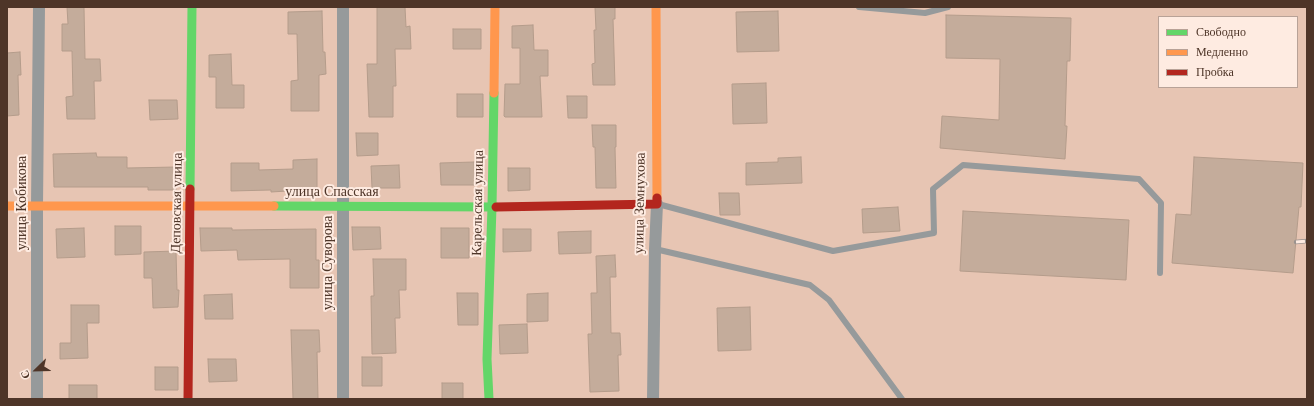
<!DOCTYPE html>
<html>
<head>
<meta charset="utf-8">
<style>
	body { margin:0 }
	#map { position:relative; width:1314px; height:406px; overflow:hidden; background:#e7c5b3; font-family:"Libre Baskerville",serif }
	canvas { display:block }
	.frame { position:absolute; inset:0; border:8px solid #4e3528; pointer-events:none }
	.legend { position:absolute; left:1158px; top:16px; width:140px; height:72px; box-sizing:border-box; background:#feebe1; border:1px solid #b8a297; margin:0; padding:5px 7px; list-style:none; font-size:12px; color:#4e3528 }
	.legend li { display:flex; align-items:center; gap:8px; height:20px }
	.legend b { width:20px; border:1px solid #b8a297 }
	.north { position:absolute; left:16px; top:350px; width:40px; height:40px; -webkit-text-stroke:3px #feebe1; paint-order:stroke; rotate:247deg; font-size:11px; font-weight:700; line-height:16px; text-align:center; color:#4e3528 }
	.north::after { content:''; display:block; margin:auto; width:14px; height:18px; background:#4e3528; clip-path:polygon(50% 0,100% 100%,50% 72%,0 100%) }
</style>
</head>
<body>
<div id="map">
<canvas width="1314" height="406"></canvas>
<div class="frame"></div>
<ul class="legend">
<li><b style="height:5px;background:#63d668"></b>Свободно</li>
<li><b style="height:5px;background:#ff974d"></b>Медленно</li>
<li><b style="height:5px;background:#b3261e"></b>Пробка</li>
</ul>
<div class="north">С</div>
</div>
<script>
const ctx = document.querySelector('canvas').getContext('2d');
ctx.lineJoin = 'round';
function paint(path, color) {
  ctx.fillStyle = color;
  ctx.fill(path, 'evenodd');
}
function toPath(rows) {
  const path = new Path2D();
  for (const r of rows) {
    path.moveTo(r[0], r[1]);
    for (let i = 2; i < r.length; i += 2) path.lineTo(r[i], r[i + 1]);
  }
  return path;
}
function strokePath(path, color, width, dash) {
  ctx.strokeStyle = color;
  ctx.lineWidth = width;
  ctx.lineCap = dash ? 'butt' : 'round';
  ctx.setLineDash(dash || []);
  ctx.stroke(path);
}
function label(font, color, halo, rows, align = 'center') {
  ctx.font = font + ' "Libre Baskerville",serif';
  ctx.lineWidth = 4;
  ctx.setLineDash([]);
  ctx.textBaseline = 'middle';
  ctx.strokeStyle = halo;
  ctx.fillStyle = color;
  for (const [text, x, y, turn = 0] of rows) {
    ctx.save();
    ctx.translate(x, y);
    ctx.rotate((+turn || 0) * Math.PI / 180);
    ctx.textAlign = isNaN(turn) ? turn : align;
    if (halo) ctx.strokeText(text, 0, 0);
    ctx.fillText(text, 0, 0);
    ctx.restore();
  }
}
const building = toPath([
	[67,7,84,7,85,59,100,59,101,81,94,81,95,119,67,119,66,97,73,96,72,51,62,51,62,24,68,24,67,7],
	[377,7,405,7,406,27,410,26,411,49,395,49,396,86,393,86,393,117,369,117,367,64,377,64,377,7],
	[595,7,615,7,615,19,613,19,615,85,593,85,592,64,595,63,594,30,596,30,595,7],
	[322,11,323,52,325,52,326,74,319,75,319,111,291,111,291,81,298,80,297,34,288,34,288,12,322,11],
	[778,11,779,51,737,52,736,12,778,11],
	[946,15,1071,18,1070,61,1067,61,1065,126,1067,126,1065,159,940,148,942,116,999,120,1000,59,946,58,946,15],
	[533,25,534,50,548,50,548,76,540,76,542,117,505,117,504,116,505,84,520,84,520,48,512,48,512,26,533,25],
	[453,29,481,29,481,49,453,49,453,29],
	[20,52,21,75,18,75,19,115,7,116,7,53,20,52],
	[231,54,232,85,244,85,244,108,216,108,216,77,209,77,209,55,231,54],
	[766,83,767,123,733,124,732,84,766,83],
	[457,94,483,94,483,117,457,117,457,94],
	[567,96,587,96,587,118,568,118,567,96],
	[149,100,177,100,178,119,150,120,149,100],
	[592,125,616,125,616,147,615,147,616,188,596,188,595,147,593,147,592,125],
	[356,133,378,133,378,155,357,156,356,133],
	[96,153,97,157,127,157,127,168,176,167,176,190,148,190,148,187,54,187,53,154,96,153],
	[801,157,802,183,746,185,746,163,778,162,778,158,801,157],
	[1194,157,1303,163,1301,207,1299,207,1293,273,1172,263,1176,214,1191,215,1194,157],
	[317,159,317,189,287,189,287,191,271,192,271,190,231,191,231,163,259,163,259,170,293,169,293,160,317,159],
	[474,162,475,185,441,185,440,163,474,162],
	[399,165,400,188,372,188,371,166,399,165],
	[508,168,530,168,530,190,508,191,508,168],
	[719,193,739,193,740,215,720,215,719,193],
	[898,207,900,231,863,233,862,209,898,207],
	[963,211,1129,220,1126,280,960,271,963,211],
	[115,226,141,226,141,254,115,255,115,226],
	[352,227,380,227,381,249,353,250,352,227],
	[84,228,85,257,57,258,56,229,84,228],
	[200,228,232,228,232,230,316,229,316,260,319,260,319,288,290,288,290,259,238,260,237,250,201,251,200,228],
	[441,228,469,228,469,258,441,258,441,228],
	[503,229,531,229,531,251,503,252,503,229],
	[591,231,591,253,559,254,558,232,591,231],
	[176,251,177,290,179,290,178,307,153,308,152,278,144,278,144,252,176,251],
	[615,255,616,277,610,277,611,333,620,333,621,355,618,355,619,391,590,392,588,334,592,334,591,293,597,293,596,256,615,255],
	[373,259,406,259,406,290,399,290,400,318,395,318,396,353,372,354,371,296,374,296,373,259],
	[457,293,478,293,478,325,458,325,457,293],
	[548,293,548,321,527,322,527,294,548,293],
	[232,294,233,319,205,319,204,295,232,294],
	[71,305,99,305,99,323,87,323,88,358,60,359,60,343,71,343,71,305],
	[750,307,751,350,718,351,717,308,750,307],
	[527,324,528,353,500,354,499,325,527,324],
	[291,330,319,330,320,352,317,352,318,399,293,399,291,330],
	[362,357,382,357,382,386,362,386,362,357],
	[208,359,236,359,237,381,209,382,208,359],
	[155,367,178,367,178,390,155,390,155,367],
	[442,383,463,383,463,399,442,399,442,383],
	[69,385,97,385,97,399,69,399,69,385]
]);
const lane = toPath([
	[859,7,925,13,948,7],
	[658,204,833,251,934,233,933,189,963,165,1139,179,1161,203,1160,273],
	[655,249,810,285,829,300,902,399]
]);
const street = toPath([
	[37,399,37,205,39,7],
	[343,399,343,7],
	[653,399,655,249,657,204]
]);
const fast = toPath([
	[190,189,192,7],
	[274,206,496,207],
	[489,399,487,359,492,207,494,93]
]);
const slow = toPath([
	[656,7,657,198],
	[494,93,495,7],
	[7,206,274,206]
]);
const jam = toPath([
	[496,207,657,204,657,198],
	[188,399,190,189]
]);
const rail = toPath([
	[1296,242,1307,241]
]);
const streetNames = [
	["улица Спасская",332,192],
	["улица Кобикова",22,203,-90],
	["Деповская улица",177,203,-89],
	["Карельская улица",478,203,-89],
	["улица Земнухова",640,203,-89],
	["улица Суворова",328,263,-90]
];
paint(building, '#c4ac9b');
strokePath(building, '#b49c8b', 1);
strokePath(lane, '#969a9b', 6);
strokePath(street, '#969a9b', 12);
strokePath(fast, '#63d668', 9);
strokePath(slow, '#ff974d', 9);
strokePath(jam, '#b3261e', 9);
strokePath(rail, '#9a928e', 4.5);
strokePath(rail, '#feebe1', 3, [9]);
label('14px', '#4e3528', '#feebe1', streetNames);
</script>
</body>
</html>
